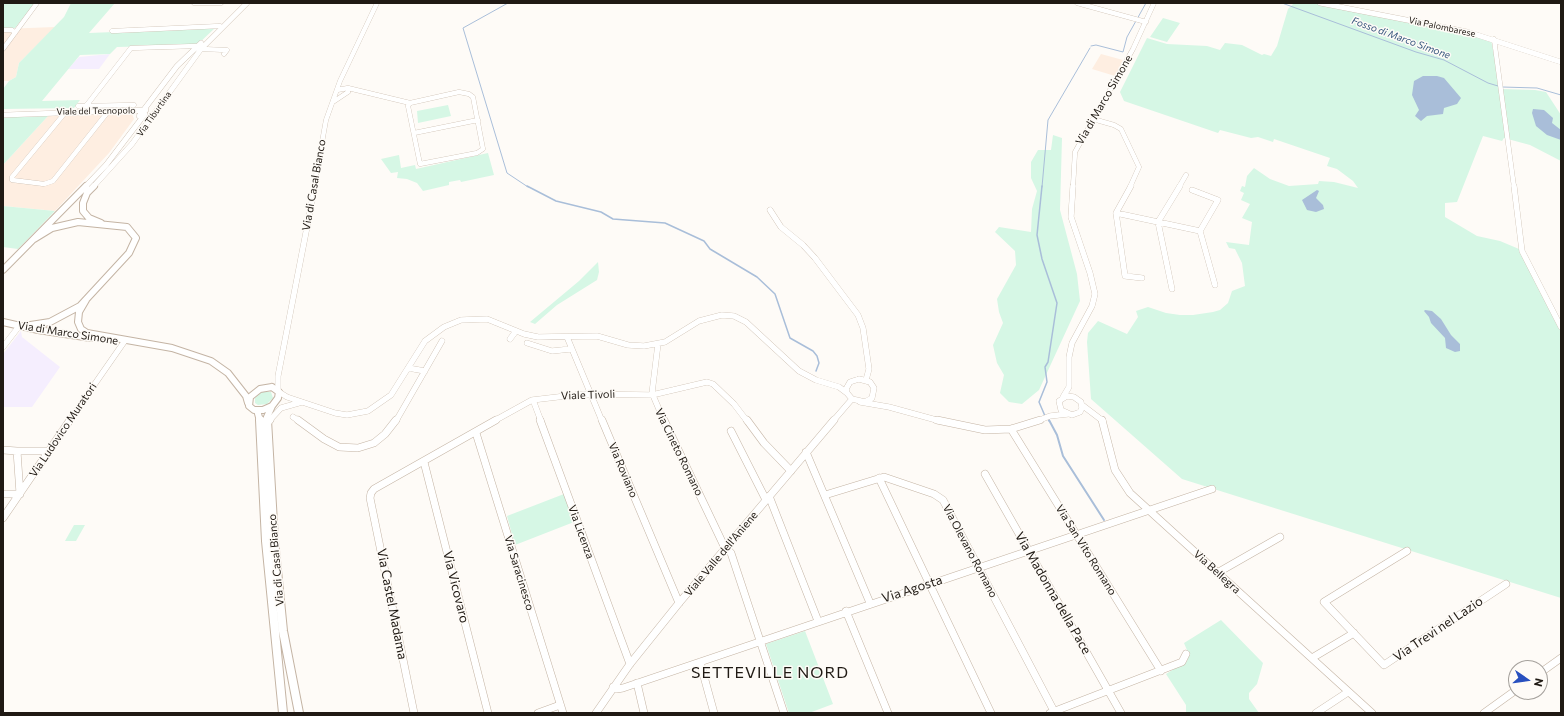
<!DOCTYPE html>
<html>
<head>
<meta charset="utf-8">
<style>
	body { margin:0 }
	#map { position:relative; width:1564px; height:716px; overflow:hidden; background:#fefbf7; font-family:Commissioner,sans-serif }
	canvas { display:block }
	.frame { position:absolute; inset:0; border:4px solid #201a14; pointer-events:none }
	.north { position:absolute; left:1508px; top:660px; width:40px; height:40px; box-sizing:border-box; background:#fefbf7; border:1px solid #a5a19c; border-radius:50%; rotate:103deg; font-size:11px; font-weight:700; line-height:16px; text-align:center; color:#201a14 }
	.north::after { content:''; display:block; margin:auto; width:14px; height:18px; background:#2850bf; clip-path:polygon(50% 0,100% 100%,50% 72%,0 100%) }
</style>
</head>
<body>
<div id="map">
<canvas width="1564" height="716"></canvas>
<div class="frame"></div>
<div class="north">N</div>
</div>
<script>
const ctx = document.querySelector('canvas').getContext('2d');
ctx.lineJoin = 'round';
function paint(path, color) {
  ctx.fillStyle = color;
  ctx.fill(path, 'evenodd');
}
function toPath(rows) {
  const path = new Path2D();
  for (const r of rows) {
    path.moveTo(r[0], r[1]);
    for (let i = 2; i < r.length; i += 2) path.lineTo(r[i], r[i + 1]);
  }
  return path;
}
function strokePath(path, color, width, dash) {
  ctx.strokeStyle = color;
  ctx.lineWidth = width;
  ctx.lineCap = dash ? 'butt' : 'round';
  ctx.setLineDash(dash || []);
  ctx.stroke(path);
}
function label(font, color, halo, rows, align = 'center') {
  ctx.font = font + ' Commissioner,sans-serif';
  ctx.lineWidth = 3;
  ctx.setLineDash([]);
  ctx.textBaseline = 'middle';
  ctx.strokeStyle = halo;
  ctx.fillStyle = color;
  for (const [text, x, y, turn = 0] of rows) {
    ctx.save();
    ctx.translate(x, y);
    ctx.rotate((+turn || 0) * Math.PI / 180);
    ctx.textAlign = isNaN(turn) ? turn : align;
    if (halo) ctx.strokeText(text, 0, 0);
    ctx.fillText(text, 0, 0);
    ctx.restore();
  }
}
const commercial = toPath([
	[55,27,19,63,16,77,9,81,3,81,3,29],
	[1101,54,1123,60,1115,76,1092,69],
	[132,114,134,119,109,153,55,211,3,206,3,165,48,116]
]);
const education = toPath([
	[110,54,99,69,68,69,79,57],
	[21,331,22,337,60,367,32,407,3,407,3,354]
]);
const green = toPath([
	[3,3,35,3,15,28,3,29],
	[71,3,115,3,89,33,215,28,197,45,117,47,110,54,80,55,42,101,80,100,74,108,3,109,3,89,9,81,16,77,19,63,64,17],
	[1294,3,1315,3,1451,29,1491,40,1501,89,1535,90,1546,92,1561,115,1561,161,1530,145,1504,138,1502,141,1483,136,1457,202,1445,203,1445,217,1477,236,1500,241,1519,249,1561,330,1561,598,1182,479,1091,399,1087,342,1088,333,1098,321,1127,334,1138,317,1136,311,1148,307,1166,313,1180,315,1193,315,1213,312,1220,310,1228,303,1232,291,1245,286,1242,263,1235,249,1229,248,1226,242,1249,245,1252,222,1242,218,1250,204,1241,200,1244,193,1240,191,1242,186,1245,187,1247,176,1254,168,1270,179,1289,186,1318,184,1319,181,1334,182,1358,188,1353,181,1337,169,1327,166,1330,158,1274,139,1273,142,1258,137,1251,138,1220,130,1218,133,1124,101,1120,92,1147,38,1167,44,1207,46,1220,50,1225,43,1242,45,1262,55,1264,54,1271,56,1277,46,1288,9],
	[1163,18,1180,23,1167,42,1150,37],
	[448,105,451,116,418,123,417,111],
	[48,116,3,165,3,117],
	[1053,135,1062,138,1060,210,1077,274,1080,301,1039,390,1022,404,1009,402,1000,393,1004,375,997,363,993,345,1003,323,999,312,997,299,1016,265,1015,251,995,232,999,227,1031,232,1032,209,1037,191,1031,178,1031,162,1038,150,1051,150],
	[488,153,494,175,461,182,460,180,449,182,449,185,423,191,417,183,407,179,397,178,398,172,391,173,381,159,399,155,401,168,415,165,416,169],
	[3,206,55,211,18,249,3,247],
	[598,262,599,272,597,280,557,305,535,324,530,322,579,281],
	[262,392,271,392,273,398,267,404,258,405,255,403,255,398],
	[564,494,574,522,515,545,507,516],
	[74,525,85,525,76,541,65,541],
	[1221,620,1263,663,1257,684,1249,693,1249,699,1259,713,1186,713,1186,705,1166,674,1187,661,1189,655,1184,643],
	[805,631,833,704,809,713,789,713,766,644]
]);
const water = toPath([
	[1423,76,1437,76,1444,78,1461,98,1457,104,1444,108,1443,114,1427,116,1421,121,1415,116,1419,110,1412,95,1414,81],
	[1533,109,1544,110,1553,118,1552,123,1561,130,1561,140,1547,135,1536,126,1532,113],
	[1317,190,1319,191,1316,198,1323,205,1324,209,1316,212,1307,210,1302,200],
	[1425,310,1432,311,1441,319,1451,335,1460,344,1460,351,1455,352,1446,348,1445,338,1431,323,1429,317,1424,311]
]);
const streamFar2 = toPath([
	[508,3,463,28,507,173,528,187],
	[1282,3,1416,52,1444,60,1488,83,1498,86],
	[1091,46,1096,45,1123,52,1127,37,1146,3],
	[1502,87,1537,88,1561,95],
	[1042,187,1048,120,1090,48]
]);
const streamFar1 = toPath([
	[527,186,556,201,601,212,613,219,665,223,704,241,710,249,757,277,775,294,790,338,813,351,817,356,819,363,816,371],
	[1042,186,1037,235,1042,259,1057,303,1048,362,1045,367,1047,382,1039,402,1045,416],
	[1048,419,1049,421]
]);
const stream = toPath([
	[1049,420,1057,435,1063,456,1104,520]
]);
const minorFar2 = toPath([
	[194,3,221,3],
	[1077,3,1146,22],
	[3,30,12,30,15,33],
	[112,31,220,26],
	[1494,39,1514,187],
	[3,49,37,3],
	[201,49,227,50,224,54],
	[337,90,348,88,410,103],
	[459,92,469,94,473,97,483,149,477,153,420,164,408,106,410,103,459,92],
	[333,102,348,92],
	[78,106,134,105],
	[86,106,131,48,197,46],
	[64,114,12,177,12,180,44,184,53,181,107,113],
	[1093,119,1114,125,1121,129,1139,167,1130,187],
	[414,133,478,120],
	[314,187,326,120,340,81,377,3],
	[1073,187,1075,152,1133,49,1154,3],
	[1179,187,1186,175]
]);
const minorFar1 = toPath([
	[1131,186,1116,213,1200,231,1218,200,1192,190],
	[1514,186,1522,251,1561,327],
	[770,210,781,227,803,245,815,258,858,315,863,328,869,369,866,380],
	[1116,213,1125,276,1142,278],
	[1200,231,1215,285],
	[1172,289,1158,222,1180,186],
	[567,337,602,421],
	[510,339,516,331],
	[527,343,552,351,571,349],
	[658,344,652,393,664,421],
	[3,347,20,325],
	[408,368,425,371],
	[859,379,870,382,874,388,872,398,865,402,852,399,847,393,846,389,850,382,859,379],
	[278,391,278,376,315,186],
	[279,392,287,397,335,413,347,415,368,411,391,395,425,341,444,327,461,320,487,319,524,334,538,337,597,336,628,345,644,346,665,342,699,321,722,315,734,316,746,322,799,371,816,380,839,387,847,393],
	[1067,396,1074,397,1081,402,1082,408,1080,412,1072,415,1061,410,1059,401,1067,396],
	[1063,397,1069,387,1069,357,1072,343,1092,306,1095,294,1090,273,1071,217,1073,186],
	[533,400,541,421],
	[860,402,889,407,940,421],
	[1082,405,1103,421],
	[293,417,299,421],
	[69,421,124,342],
	[269,421,281,408,302,402],
	[396,421,442,341],
	[494,421,532,400,583,394,652,395,707,382,713,384,734,404,747,421],
	[833,421,852,399],
	[1037,421,1050,416,1068,414]
]);
const minor = toPath([
	[298,420,324,439,339,447,358,448,374,443,385,434,396,420],
	[540,420,630,664],
	[602,420,679,603],
	[664,420,724,546,731,553,784,713],
	[747,420,764,443,791,471],
	[937,420,985,430,1011,429,1040,420],
	[1102,420,1115,470,1130,493,1372,713],
	[267,423,270,420],
	[1011,429,1161,671],
	[731,431,766,500],
	[476,433,563,713],
	[3,450,17,451,20,494,3,494],
	[17,451,49,451],
	[806,452,870,603],
	[424,462,488,713],
	[985,474,1121,713],
	[879,478,991,713],
	[825,495,884,477,934,494,943,500,1055,713],
	[769,496,818,621],
	[3,518,70,420],
	[1407,551,1324,602,1384,665,1506,584],
	[1217,573,1280,537],
	[846,611,888,713],
	[1312,658,1354,633],
	[700,662,714,713],
	[1540,673,1561,658],
	[637,683,644,713],
	[613,687,617,689,623,688,1212,489],
	[414,713,370,498,371,493,374,489,496,420],
	[538,713,560,705],
	[596,713,630,664,679,603,834,420],
	[1050,713,1182,662,1186,654],
	[1316,713,1348,692],
	[1484,713,1516,690]
]);
const majorFar2 = toPath([
	[1320,3,1468,32,1561,62],
	[3,115,146,110],
	[139,116,177,66,201,43],
	[85,187,106,165,145,114],
	[93,187,132,144,201,49,247,3]
]);
const majorFar1 = toPath([
	[94,186,87,193,83,203,83,211,89,218,101,223],
	[3,270,86,186],
	[86,300,79,312,78,322,81,329,87,333,172,348,211,361,228,373,246,396,248,403],
	[3,322,38,330,91,338],
	[24,326,50,322,80,306,129,253,136,238,127,227,78,222,52,228,34,239],
	[272,387,279,392,278,398,272,406,263,410,254,410,249,406,250,397,260,389,272,387],
	[257,410,260,421],
	[267,421,267,417,272,406]
]);
const major = toPath([
	[260,420,266,541,283,713],
	[267,420,274,540,283,631,299,713]
]);
const farStreetnames = [
	["Via Palombarese",1442,27,12],
	["Viale del Tecnopolo",96,111,-1],
	["Via Tiburtina",154,114,-55]
];
const farWaternames = [
	["Fosso di Marco Simone",1401,38,20]
];
const streetNames = [
	["Via di Marco Simone",1104,100,-60],
	["Via di Casal Bianco",314,185,-80],
	["Via di Marco Simone",68,333,9],
	["Viale Tivoli",588,395,-2],
	["Via Ludovico Muratori",63,430,-56],
	["Via Cineto Romano",679,452,64],
	["Via Roviano",623,470,67],
	["Via Licenza",581,532,70],
	["Via San Vito Romano",1086,550,58],
	["Via Olevano Romano",970,551,62],
	["Viale Valle dell'Aniene",721,554,-50],
	["Via di Casal Bianco",276,560,-95],
	["Via Bellegra",1217,572,42],
	["Via Saracinesco",519,573,73]
];
const nearStreetnames = [
	["Via Vicovaro",456,587,76],
	["Via Agosta",912,589,-18],
	["Via Madonna della Pace",1053,593,60],
	["Via Castel Madama",392,604,79],
	["Via Trevi nel Lazio",1438,629,-34]
];
const nearQuarternames = [
	["SETTEVILLE NORD",770,673]
];
paint(commercial, '#feeee1');
paint(education, '#f5eefe');
paint(green, '#d6f7e5');
paint(water, '#a9bed9');
strokePath(streamFar2, '#a9bed9', 1);
strokePath(streamFar1, '#a9bed9', 1.5);
strokePath(stream, '#a9bed9', 2);
strokePath(minorFar2, '#c4b4a4', 5);
strokePath(minorFar1, '#c4b4a4', 6);
strokePath(minor, '#c4b4a4', 8);
strokePath(majorFar2, '#c4b4a4', 5.5);
strokePath(majorFar1, '#c4b4a4', 8);
strokePath(major, '#c4b4a4', 10);
strokePath(minorFar2, '#fff', 4.5);
strokePath(minorFar1, '#fff', 5.5);
strokePath(minor, '#fff', 7);
strokePath(majorFar2, '#fff', 5);
strokePath(majorFar1, '#fff', 6);
strokePath(major, '#fff', 8);
label('9px', '#201a14', '#fefbf7', farStreetnames);
label('italic 10px', '#37577e', '#fefbf7', farWaternames);
label('11px', '#201a14', '#fefbf7', streetNames);
label('13px', '#201a14', '#fefbf7', nearStreetnames);
ctx.letterSpacing = '1px';
label('16px', '#201a14', '#fefbf7', nearQuarternames);
ctx.letterSpacing = '0px';
</script>
</body>
</html>
